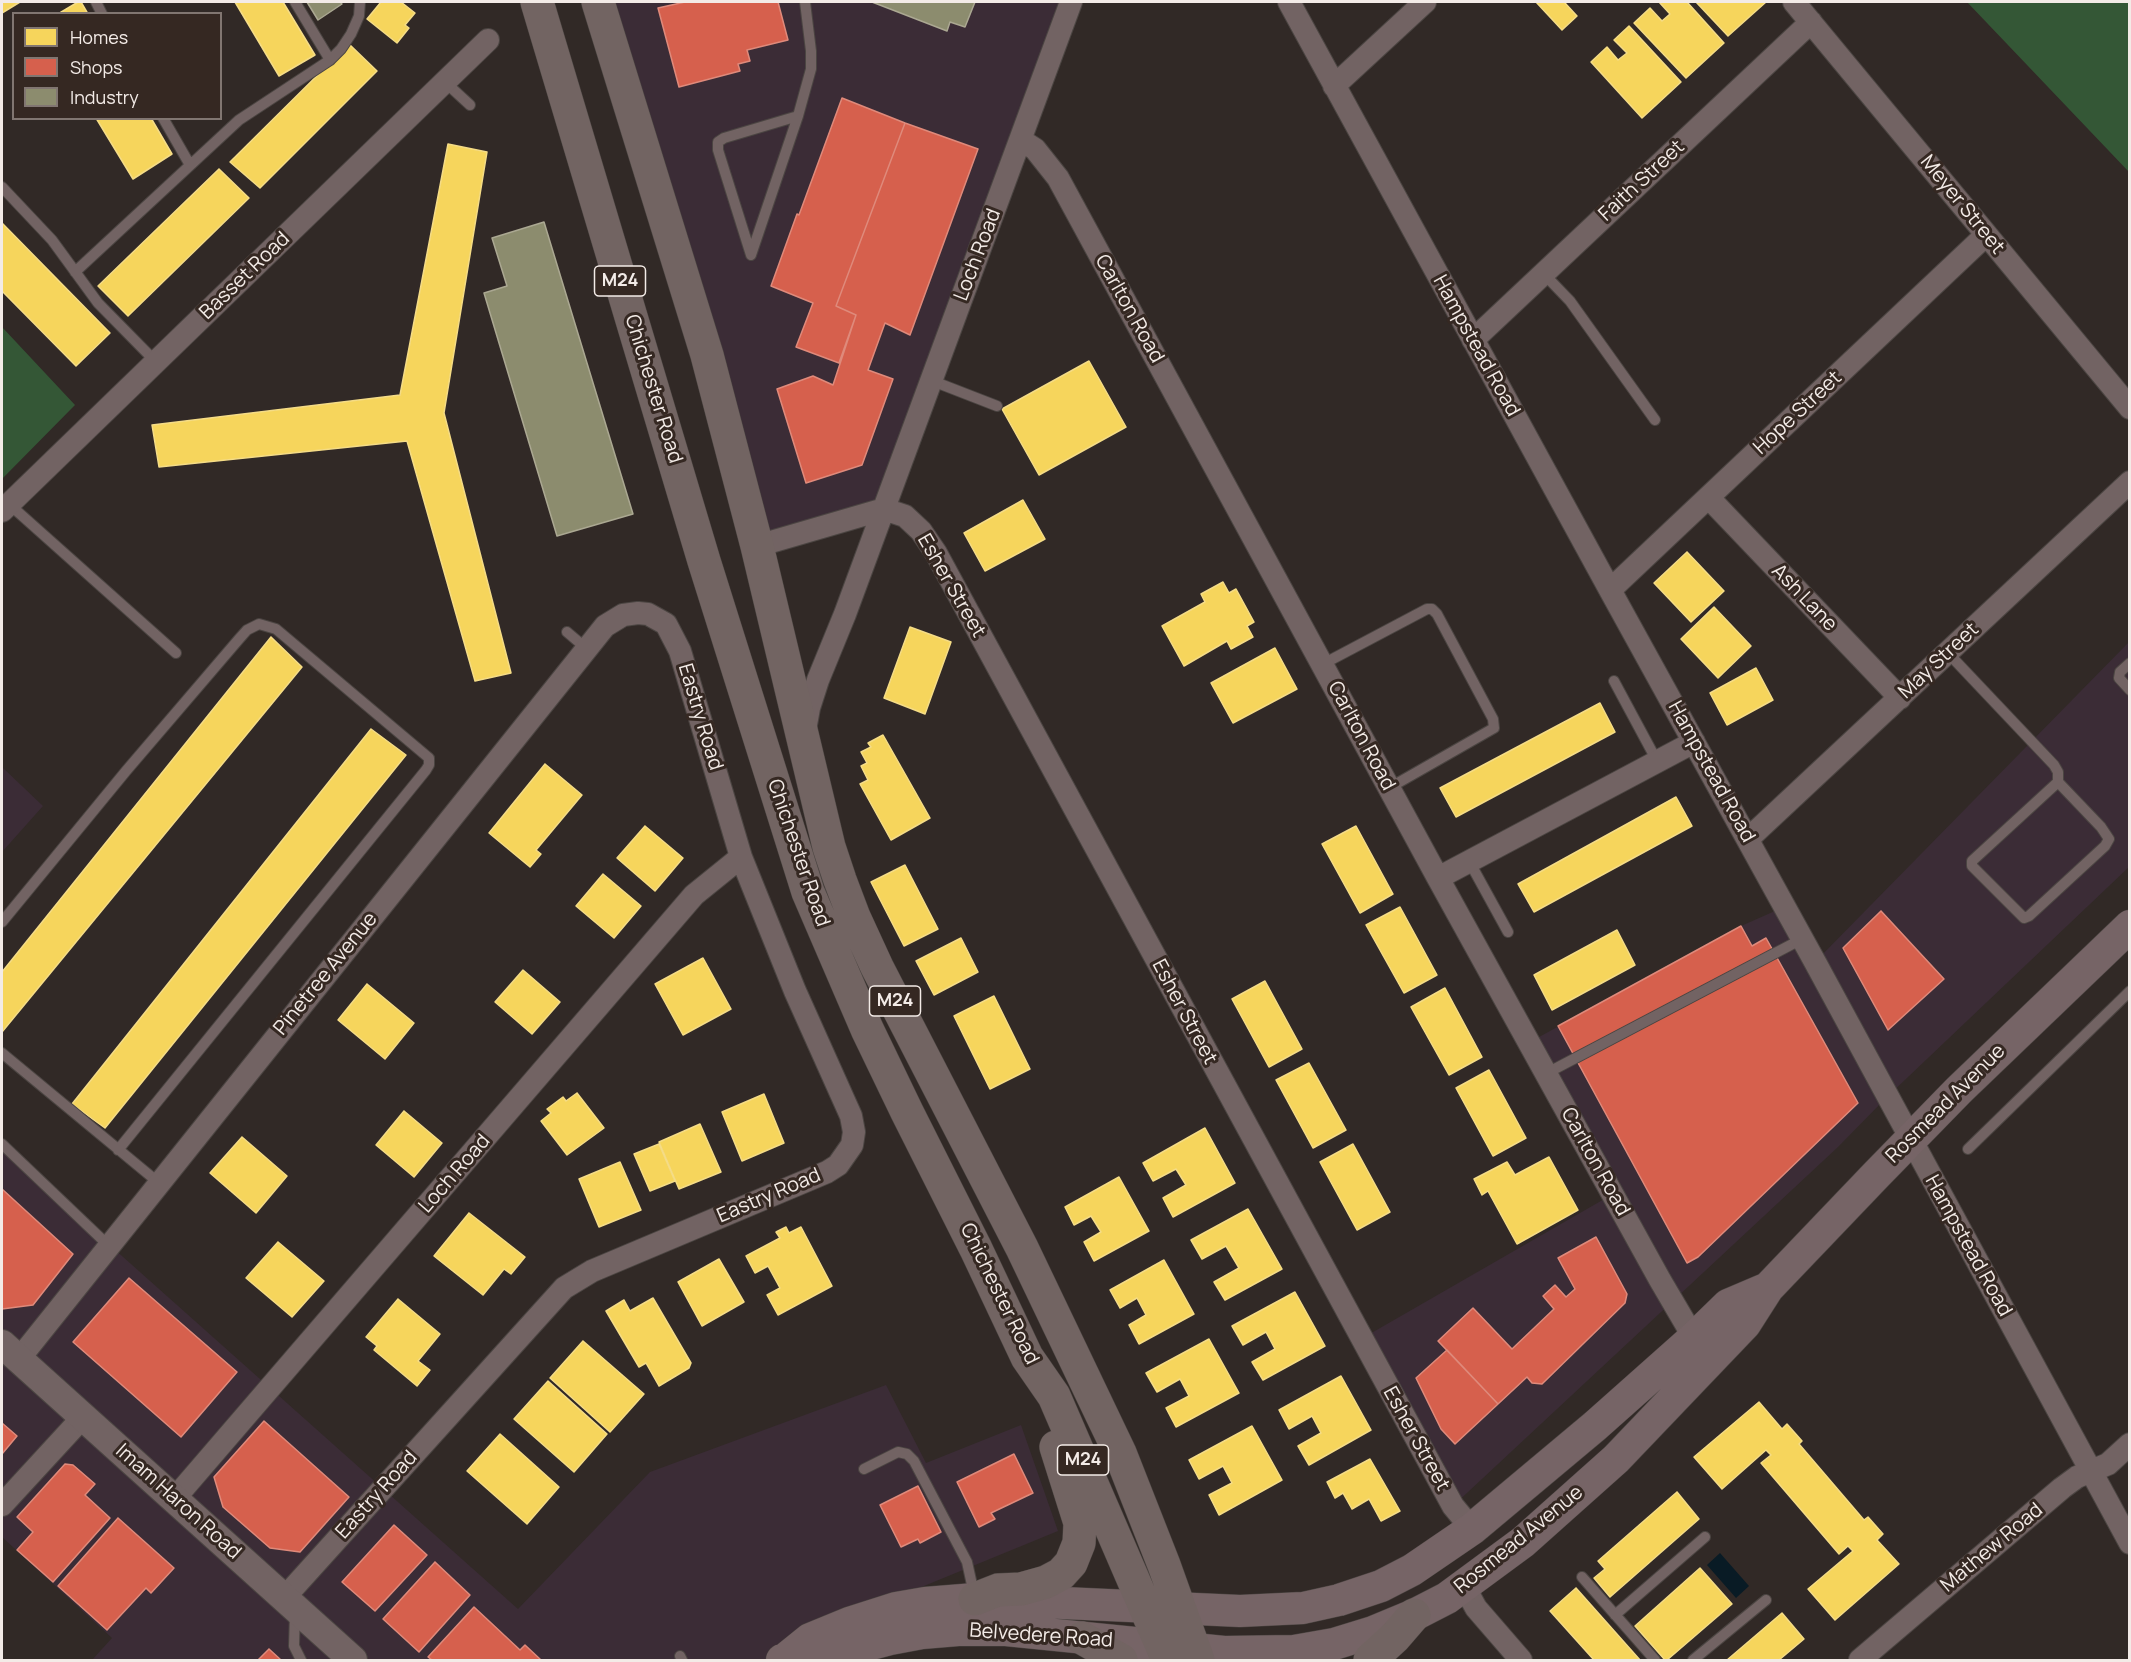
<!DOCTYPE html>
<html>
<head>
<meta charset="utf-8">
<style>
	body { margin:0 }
	#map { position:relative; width:2131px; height:1662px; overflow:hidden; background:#312926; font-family:Manrope,sans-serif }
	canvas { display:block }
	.frame { position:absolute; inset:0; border:3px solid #f3ebe7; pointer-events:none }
	.legend { position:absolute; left:12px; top:12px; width:210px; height:108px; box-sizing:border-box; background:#352822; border:2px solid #817671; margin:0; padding:8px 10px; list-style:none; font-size:18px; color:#f3ebe7 }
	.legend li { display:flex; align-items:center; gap:12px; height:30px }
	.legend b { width:30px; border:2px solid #817671 }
</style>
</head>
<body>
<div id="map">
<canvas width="2131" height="1662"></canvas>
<div class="frame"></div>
<ul class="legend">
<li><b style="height:16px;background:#f6d55c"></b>Homes</li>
<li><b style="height:16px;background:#d6604d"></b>Shops</li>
<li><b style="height:16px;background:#8c8c6e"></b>Industry</li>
</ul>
</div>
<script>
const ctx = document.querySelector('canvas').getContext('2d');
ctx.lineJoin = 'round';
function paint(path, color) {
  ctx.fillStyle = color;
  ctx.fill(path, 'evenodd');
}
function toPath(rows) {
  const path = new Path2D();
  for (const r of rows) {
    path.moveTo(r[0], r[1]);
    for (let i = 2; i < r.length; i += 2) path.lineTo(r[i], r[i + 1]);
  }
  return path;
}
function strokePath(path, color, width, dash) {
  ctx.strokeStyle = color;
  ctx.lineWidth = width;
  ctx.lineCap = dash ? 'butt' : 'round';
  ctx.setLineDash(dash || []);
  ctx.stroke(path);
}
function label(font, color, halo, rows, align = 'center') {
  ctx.font = font + ' Manrope,sans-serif';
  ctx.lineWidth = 6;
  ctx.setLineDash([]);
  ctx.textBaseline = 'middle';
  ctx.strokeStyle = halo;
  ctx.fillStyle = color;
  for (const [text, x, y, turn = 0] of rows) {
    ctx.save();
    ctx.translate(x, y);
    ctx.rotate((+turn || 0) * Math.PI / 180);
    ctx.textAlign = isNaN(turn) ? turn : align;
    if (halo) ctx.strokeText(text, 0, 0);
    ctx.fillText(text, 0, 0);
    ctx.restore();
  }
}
const commercial = toPath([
	[598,2,1071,2,884,509,757,546],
	[2129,642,2129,867,1887,1097,1838,1147,1453,1506,1361,1339,1613,1194,1530,1042,1741,926,1784,907,1816,961],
	[2,767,43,806,2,852],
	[2,1149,518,1609,650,1472,886,1385,926,1463,1021,1425,1058,1531,807,1634,783,1660,92,1660,112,1638,2,1537]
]);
const green = toPath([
	[1967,2,2129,2,2129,172],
	[2,327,75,405,2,479]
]);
const water = toPath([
	[1720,1553,1749,1586,1736,1598,1707,1565]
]);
const homes = toPath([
	[2,2,20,2,2,13,2,2],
	[78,2,81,2,88,14,58,14,78,2],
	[235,2,283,2,315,55,279,76,235,2],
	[381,2,401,2,415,13,405,25,409,28,397,43,367,19,381,2],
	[1536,2,1567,2,1565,3,1577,16,1562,30,1536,2],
	[1659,2,1687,2,1724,43,1686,78,1634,23,1650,8,1662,21,1670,14,1659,2],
	[1696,2,1766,2,1728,36,1696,2],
	[1629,26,1681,82,1642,118,1591,62,1607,47,1618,60,1627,53,1614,40,1629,26],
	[349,44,377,71,260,188,230,162,349,44],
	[96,118,151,118,172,154,133,179,96,118],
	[448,144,487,152,444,413,511,673,475,681,407,441,159,467,152,425,400,395,448,144],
	[219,169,249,198,128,316,98,286,219,169],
	[2,223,110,333,76,366,2,291,2,223],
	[1089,361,1126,427,1039,475,1002,409,1089,361],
	[1023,500,1045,539,985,571,964,533,1023,500],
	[1687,552,1724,591,1691,622,1654,583,1687,552],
	[1223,582,1229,593,1236,589,1254,622,1247,626,1253,637,1231,649,1227,641,1184,666,1162,626,1205,602,1201,594,1223,582],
	[1714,607,1751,646,1718,678,1681,639,1714,607],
	[910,627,951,642,925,714,884,698,910,627],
	[271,637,302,667,2,1032,2,972,271,637],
	[1275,648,1297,689,1233,723,1211,683,1275,648],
	[1756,668,1773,700,1727,725,1710,693,1756,668],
	[1600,703,1615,732,1456,817,1440,788,1600,703],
	[371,729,406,755,105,1128,72,1104,371,729],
	[883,735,930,818,891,840,860,784,868,780,861,766,867,763,861,752,871,747,868,743,883,735],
	[545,764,582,795,536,850,541,854,530,867,489,833,545,764],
	[1676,797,1692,826,1534,912,1518,884,1676,797],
	[645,826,683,858,655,891,617,858,645,826],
	[1356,826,1393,894,1360,913,1322,844,1356,826],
	[905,865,938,929,904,946,871,882,905,865],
	[603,874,641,906,614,938,576,906,603,874],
	[1400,907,1437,975,1404,993,1366,925,1400,907],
	[1617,930,1635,965,1552,1010,1534,975,1617,930],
	[961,938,978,972,934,995,916,961,961,938],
	[703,958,731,1009,683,1035,655,984,703,958],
	[523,970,560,1002,532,1034,495,1002,523,970],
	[1265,981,1302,1049,1269,1067,1232,999,1265,981],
	[367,984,414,1023,385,1059,338,1020,367,984],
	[1445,988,1482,1057,1449,1075,1411,1007,1445,988],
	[994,996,1030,1069,990,1089,954,1016,994,996],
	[1309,1063,1346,1130,1313,1148,1276,1080,1309,1063],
	[1489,1070,1526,1138,1493,1156,1456,1088,1489,1070],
	[577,1093,604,1128,567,1155,541,1121,551,1113,547,1109,563,1097,566,1101,577,1093],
	[764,1094,784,1143,742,1161,722,1112,764,1094],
	[404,1111,442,1143,414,1177,376,1145,404,1111],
	[700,1124,721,1172,679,1189,659,1142,700,1124],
	[1205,1128,1235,1183,1173,1217,1163,1198,1186,1185,1176,1169,1153,1181,1143,1163,1205,1128],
	[242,1137,287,1176,256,1213,210,1173,242,1137],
	[659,1144,675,1181,650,1191,634,1154,659,1144],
	[1353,1144,1390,1212,1357,1230,1320,1162,1353,1144],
	[1549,1157,1578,1210,1517,1244,1488,1191,1482,1195,1474,1179,1507,1162,1515,1175,1549,1157],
	[620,1162,641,1210,599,1227,579,1179,620,1162],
	[1119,1177,1149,1231,1094,1261,1084,1242,1101,1232,1091,1216,1074,1225,1065,1207,1119,1177],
	[1248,1209,1282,1269,1225,1300,1214,1282,1239,1268,1226,1246,1202,1259,1191,1240,1248,1209],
	[469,1213,525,1257,511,1274,504,1269,483,1295,434,1256,469,1213],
	[786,1227,789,1233,801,1227,832,1286,778,1315,767,1295,780,1288,768,1266,755,1273,746,1256,780,1238,776,1232,786,1227],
	[278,1242,324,1281,292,1317,246,1278,278,1242],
	[719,1259,744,1302,702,1326,678,1282,719,1259],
	[1164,1260,1194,1314,1139,1344,1129,1325,1146,1315,1137,1298,1120,1308,1110,1290,1164,1260],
	[1295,1292,1325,1346,1263,1380,1252,1362,1275,1349,1266,1332,1243,1345,1232,1326,1295,1292],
	[653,1298,691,1363,689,1368,659,1386,646,1363,639,1367,606,1311,624,1300,630,1311,653,1298],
	[398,1299,440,1334,418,1361,430,1370,417,1386,374,1350,377,1346,366,1337,398,1299],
	[1209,1339,1239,1393,1176,1427,1166,1408,1189,1396,1180,1379,1157,1392,1146,1373,1209,1339],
	[583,1341,644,1394,610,1432,550,1378,583,1341],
	[1341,1376,1371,1430,1309,1465,1298,1446,1321,1433,1312,1416,1289,1429,1279,1410,1341,1376],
	[548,1381,607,1434,574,1472,514,1419,548,1381],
	[1759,1402,1782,1429,1787,1424,1802,1441,1799,1444,1864,1520,1868,1517,1883,1534,1877,1540,1899,1564,1835,1620,1808,1589,1853,1551,1848,1546,1839,1554,1761,1463,1771,1455,1766,1450,1722,1489,1694,1457,1759,1402],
	[1252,1426,1282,1480,1219,1515,1209,1495,1232,1483,1223,1466,1199,1479,1189,1460,1252,1426],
	[500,1434,559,1487,527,1524,467,1471,500,1434],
	[1370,1459,1400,1511,1381,1521,1369,1499,1352,1509,1343,1493,1335,1498,1327,1482,1370,1459],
	[1677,1492,1699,1519,1610,1597,1594,1578,1605,1569,1598,1561,1677,1492],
	[1700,1568,1732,1604,1667,1660,1665,1660,1635,1626,1700,1568],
	[1576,1588,1640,1660,1594,1660,1550,1611,1576,1588],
	[1782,1613,1804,1639,1779,1660,1727,1660,1782,1613]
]);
const shops = toPath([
	[685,2,778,2,788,40,747,50,750,61,738,64,740,71,679,87,658,8,685,2],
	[842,98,905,123,836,306,856,315,839,363,796,347,813,303,771,286,797,214,799,215,842,98],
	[905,123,978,149,910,335,885,323,868,370,893,379,862,465,806,483,777,389,813,376,833,385,856,315,836,306,905,123],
	[1881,911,1944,979,1888,1030,1843,948,1881,911],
	[1741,926,1752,946,1766,938,1858,1103,1698,1257,1687,1263,1558,1026,1741,926],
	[2,1189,73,1254,33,1305,2,1309,2,1189],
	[1596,1237,1627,1294,1625,1303,1542,1384,1532,1383,1527,1377,1498,1404,1438,1341,1473,1308,1512,1349,1554,1309,1543,1296,1555,1285,1566,1297,1575,1289,1558,1258,1596,1237],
	[129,1278,237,1372,181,1437,73,1342,129,1278],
	[1447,1350,1498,1404,1455,1444,1441,1429,1416,1378,1447,1350],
	[264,1421,349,1497,300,1552,270,1548,223,1507,214,1477,264,1421],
	[2,1423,17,1436,2,1454,2,1423],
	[1014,1454,1033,1493,991,1513,995,1519,979,1527,957,1482,1014,1454],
	[65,1464,73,1465,95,1484,85,1495,110,1518,53,1582,17,1550,33,1532,17,1517,65,1464],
	[918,1486,941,1532,920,1543,918,1539,901,1547,880,1505,918,1486],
	[118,1518,174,1568,151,1593,146,1588,107,1630,58,1586,118,1518],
	[394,1525,427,1555,375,1611,342,1582,394,1525],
	[435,1562,470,1595,419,1652,383,1619,435,1562],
	[474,1607,520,1650,525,1645,541,1660,432,1660,428,1657,474,1607],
	[269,1649,281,1660,258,1660,269,1649]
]);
const industry = toPath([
	[307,2,340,2,342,4,318,20,307,2],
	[872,2,975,2,965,27,950,22,947,31,872,2],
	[544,222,633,514,557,536,484,293,507,286,492,238,544,222]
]);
const service = toPath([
	[96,2,102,14],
	[295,2,330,60],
	[445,82,470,105],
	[163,118,190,165],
	[2,187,52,240,98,303,156,362],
	[751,255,798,116,811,69,811,51,805,2],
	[751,255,718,150,718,142,724,138,798,116],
	[75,272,239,120,330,60,341,49,351,34,359,16,360,2],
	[1544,274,1570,301,1655,420],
	[930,380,997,406],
	[9,504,176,653],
	[567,632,587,649],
	[1948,653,2054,765,2058,772,2058,782,2101,827,2109,839,2105,846,2029,916,2024,918,1972,866,1972,861,2058,782],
	[2130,663,2120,672,2119,678,2130,690],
	[1323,664,1427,609,1432,609,1437,614,1493,719,1494,728,1389,788],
	[1614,681,1657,761],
	[1469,861,1508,932],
	[2,922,126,771,239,639,247,630,259,624,276,629,429,758,429,765,426,770,118,1150],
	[2,1053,159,1183],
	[1547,1073,1802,939],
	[2,1144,109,1246],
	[1968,1149,2130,991],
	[864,1469,898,1452,907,1454,914,1461,967,1562,974,1594],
	[1582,1577,1655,1660],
	[295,1612,294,1646,301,1660],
	[1615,1615,1705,1537],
	[680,1656,682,1660],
	[1693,1660,1766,1600]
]);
const minor = toPath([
	[1289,2,1610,590,1815,962,2130,1543],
	[1794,2,2130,408],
	[1334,86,1425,2],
	[1021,140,1035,149,1058,178,1438,878,1660,1280,1694,1338],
	[1473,340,1811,22],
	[1709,498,1900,698],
	[884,509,905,516,921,531,936,553,1453,1506,1472,1529],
	[2,511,488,40],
	[757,546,884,509],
	[1610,590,1986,235],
	[805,730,809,708,818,680,845,614,1071,2],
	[1748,839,2130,482],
	[1438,878,1694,742],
	[19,1359,605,626,623,615,638,613,648,614,666,624,680,651,741,857,795,991,851,1116,854,1132,852,1145,838,1165,827,1172,592,1271,564,1288,285,1597],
	[175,1498,694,895,741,857],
	[2,1505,83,1417],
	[1464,1586,1476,1608,1521,1660],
	[1860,1660,2062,1488,2077,1477,2108,1464,2130,1444]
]);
const tertiary = toPath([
	[2,1344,353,1660]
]);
const secondary = toPath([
	[782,1660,815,1659,890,1639,922,1633,958,1630,1006,1630,1224,1652,1294,1651,1334,1644,1373,1632,1414,1615,1447,1598,1523,1542,1616,1459,1745,1324,1768,1288,1877,1174,1959,1090,2130,926],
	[784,1660,810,1639,849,1623,896,1608,925,1603,975,1599,1240,1611,1303,1608,1339,1600,1381,1586,1412,1570,1472,1529,1595,1426,1694,1338,1728,1305,1768,1288]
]);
const primary = toPath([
	[537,2,704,561,808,892,867,1029,907,1112,976,1249,1027,1357,1054,1396,1168,1660],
	[598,2,707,355,757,546,829,847,840,880,854,917,877,967,1022,1248,1120,1453,1164,1565,1198,1660],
	[975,1599,998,1590,1021,1589,1046,1582,1061,1574,1071,1563,1079,1543,1080,1523,1056,1447],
	[1082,1638,1121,1660],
	[1370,1660,1395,1637,1414,1615]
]);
const shields = [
	[620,281,51],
	[895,1001,51],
	[1083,1460,51]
];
const shieldNames = [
	["M24",620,281],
	["M24",895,1001],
	["M24",1083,1460]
];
const streetNames = [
	["Faith Street",1642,181,-43],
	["Meyer Street",1962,205,51],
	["Loch Road",978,255,-69],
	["Basset Road",245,276,-44],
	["Carlton Road",1129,309,61],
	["Hampstead Road",1476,346,61],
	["Chichester Road",653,389,73],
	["Hope Street",1798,413,-43],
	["Esher Street",951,586,60],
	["Ash Lane",1804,598,46],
	["May Street",1939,661,-43],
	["Eastry Road",700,717,73],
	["Carlton Road",1361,736,62],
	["Hampstead Road",1711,772,61],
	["Chichester Road",798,853,71],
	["Pinetree Avenue",326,974,-51],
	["Esher Street",1184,1012,62],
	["Rosmead Avenue",1946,1104,-45],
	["Carlton Road",1595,1162,61],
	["Loch Road",455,1174,-49],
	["Eastry Road",769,1196,-23],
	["Hampstead Road",1968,1246,61],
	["Chichester Road",999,1294,64],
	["Esher Street",1416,1439,61],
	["Eastry Road",377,1495,-48],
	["Imam Haron Road",178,1502,42],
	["Rosmead Avenue",1519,1540,-39],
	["Mathew Road",1992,1548,-40],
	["Belvedere Road",1041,1636,4]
];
paint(commercial, '#3b2c36');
paint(green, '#345736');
paint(water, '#091b25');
paint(homes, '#f6d55c');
strokePath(homes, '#f5dc86', 1.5);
paint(shops, '#d6604d');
strokePath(shops, '#df8a7b', 1.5);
paint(industry, '#8c8c6e');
strokePath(industry, '#aba892', 1.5);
strokePath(service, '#4b4542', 12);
strokePath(minor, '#4b4542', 24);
strokePath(tertiary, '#4b4542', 30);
strokePath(secondary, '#4b4542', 33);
strokePath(primary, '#4b4542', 34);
strokePath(service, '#726363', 10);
strokePath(minor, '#726363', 22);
strokePath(tertiary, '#726363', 28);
strokePath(secondary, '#766466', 32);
strokePath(primary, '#726462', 33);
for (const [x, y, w] of shields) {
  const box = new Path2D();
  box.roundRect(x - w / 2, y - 15, w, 30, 4.5);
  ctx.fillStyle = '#352822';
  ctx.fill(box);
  strokePath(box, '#f3ebe7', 1.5);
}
label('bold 18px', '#f3ebe7', null, shieldNames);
label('20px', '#f3ebe7', '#352822', streetNames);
</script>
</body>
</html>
